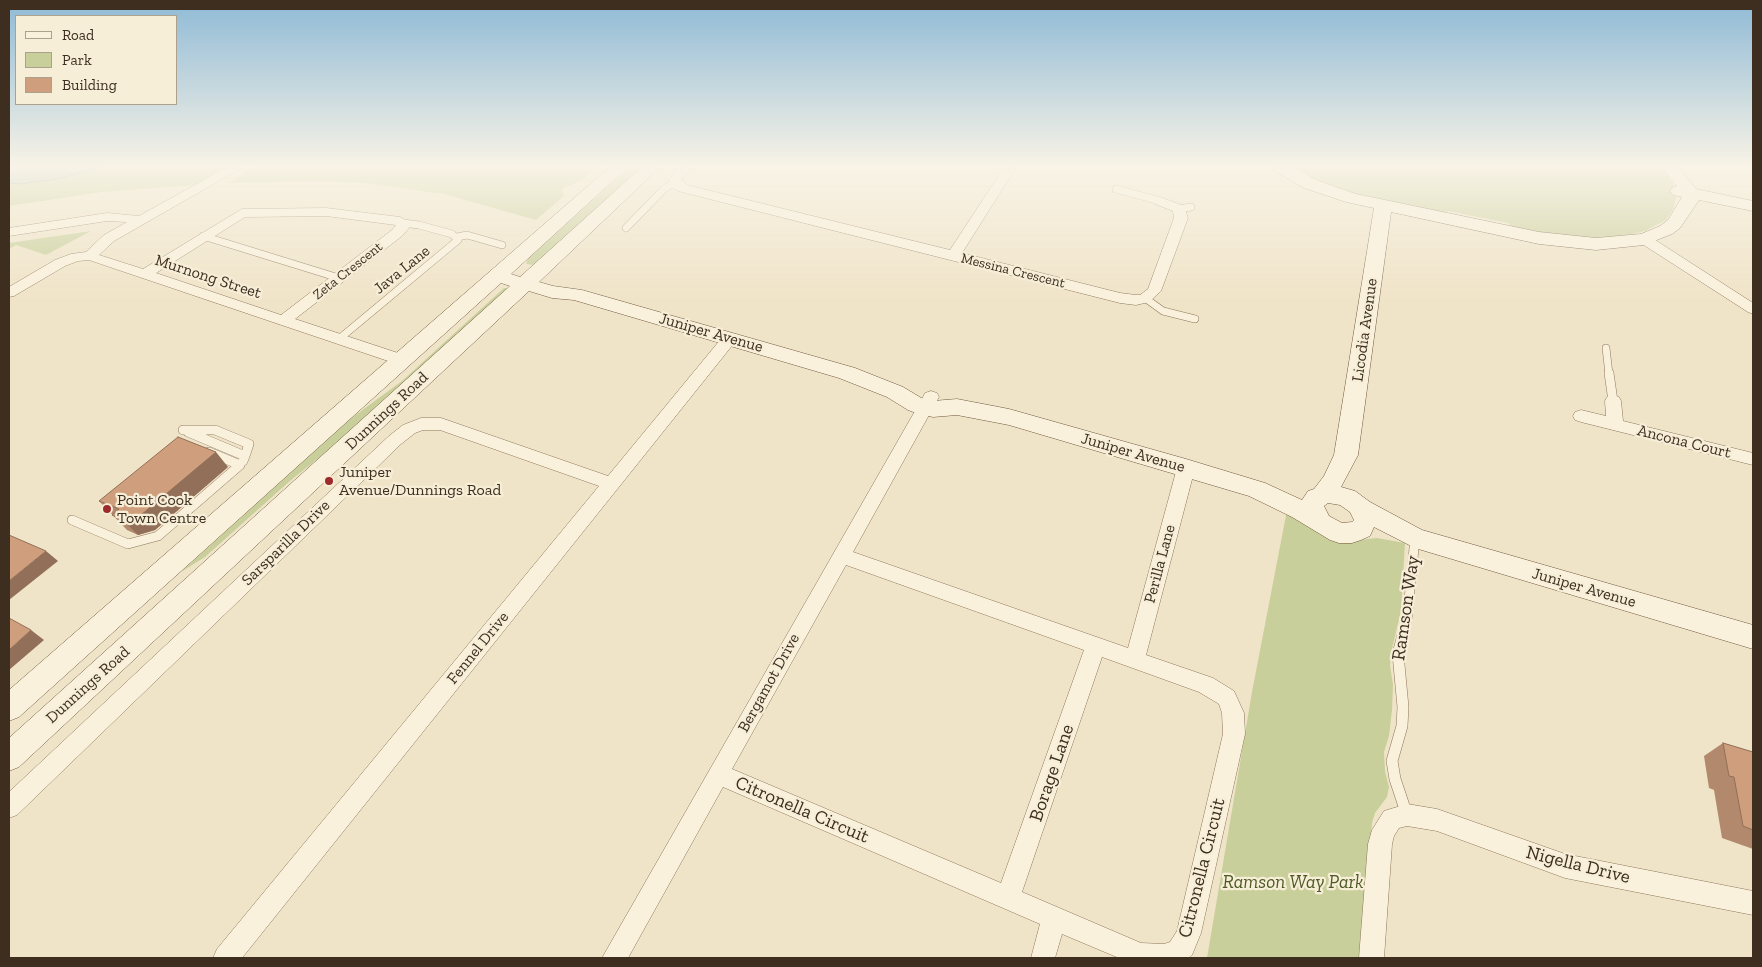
<!DOCTYPE html>
<html>
<head>
<meta charset="utf-8">
<style>
	body { margin:0 }
	#map { position:relative; width:1762px; height:967px; overflow:hidden; background:#f0e4c8; font-family:"Zilla Slab",serif }
	canvas { display:block }
	.frame { position:absolute; inset:0; border:10px solid #3d2e20; pointer-events:none }
	.legend { position:absolute; left:15px; top:15px; width:162px; height:90px; box-sizing:border-box; background:#f7eed8; border:1px solid #ada18e; margin:0; padding:6px 9px; list-style:none; font-size:15px; color:#3d2e20 }
	.legend li { display:flex; align-items:center; gap:10px; height:25px }
	.legend b { width:25px; border:1px solid #ada18e }
</style>
</head>
<body>
<div id="map">
<canvas width="1762" height="967"></canvas>
<div class="frame"></div>
<ul class="legend">
<li><b style="height:6px;background:#faf1dc"></b>Road</li>
<li><b style="height:14px;background:#c9cf9b"></b>Park</li>
<li><b style="height:14px;background:#cf9f7d"></b>Building</li>
</ul>
</div>
<script>
const ctx = document.querySelector('canvas').getContext('2d');
ctx.lineJoin = 'round';
function paint(path, color) {
  ctx.fillStyle = color;
  ctx.fill(path, 'evenodd');
}
function toPath(rows) {
  const path = new Path2D();
  for (const r of rows) {
    path.moveTo(r[0], r[1]);
    for (let i = 2; i < r.length; i += 2) path.lineTo(r[i], r[i + 1]);
  }
  return path;
}
function strokePath(path, color, width, dash) {
  ctx.strokeStyle = color;
  ctx.lineWidth = width;
  ctx.lineCap = dash ? 'butt' : 'round';
  ctx.setLineDash(dash || []);
  ctx.stroke(path);
}
function label(font, color, halo, rows, align = 'center') {
  ctx.font = font + ' "Zilla Slab",serif';
  ctx.lineWidth = 4.5;
  ctx.setLineDash([]);
  ctx.textBaseline = 'middle';
  ctx.strokeStyle = halo;
  ctx.fillStyle = color;
  for (const [text, x, y, turn = 0] of rows) {
    ctx.save();
    ctx.translate(x, y);
    ctx.rotate((+turn || 0) * Math.PI / 180);
    ctx.textAlign = isNaN(turn) ? turn : align;
    if (halo) ctx.strokeText(text, 0, 0);
    ctx.fillText(text, 0, 0);
    ctx.restore();
  }
}
const green = toPath([
	[9,166,230,166,196,185,102,192,9,206],
	[255,166,598,166,582,180,562,189,564,196,536,220,444,194,363,183,319,181,229,183],
	[631,166,645,166,534,265,526,264,528,258],
	[1288,166,1661,166,1673,183,1676,198,1673,209,1666,220,1645,231,1628,235,1603,238,1564,237,1514,228,1508,223,1448,211,1441,213,1365,197,1322,183],
	[91,231,46,255,16,245,9,249,9,243],
	[504,288,509,288,373,415,291,480,205,557,181,572,346,422,402,381],
	[1287,510,1358,540,1377,538,1405,543,1401,611,1392,649,1390,665,1393,685,1392,710,1389,736,1384,752,1385,771,1389,787,1387,797,1375,813,1372,823,1360,958,1207,958,1252,692]
]);
const water = toPath([
	[9,166,106,166,58,179,19,184,9,183,9,166]
]);
const laneFar2 = toPath([
	[1116,189,1160,201],
	[1179,209,1191,207],
	[626,228,664,189,675,182],
	[203,236,339,278],
	[457,237,467,235,502,245],
	[1145,298,1163,311,1195,319],
	[339,339,458,240,452,234,419,225,403,223],
	[1606,348,1609,374]
]);
const laneFar1 = toPath([
	[1609,373,1613,401],
	[183,430,215,430,249,444,245,456],
	[188,432,245,456,243,461],
	[72,520,128,544,158,536,240,465,209,452],
	[1403,636,1407,620,1415,538]
]);
const lane = toPath([
	[1403,635,1398,654,1403,707,1402,726,1392,761,1395,779,1407,815]
]);
const street = toPath([
	[229,166,245,166,114,241,99,255,143,269,242,209,326,208,400,217,410,223,409,228,402,236,295,319,407,356,410,360,407,364,402,365,397,364,89,260,78,261,65,266,14,296,9,297,9,287,55,260,71,254,86,252,104,235,127,222,107,221,9,236,9,228,107,213,139,216,229,166],
	[326,216,396,225,392,230,281,315,156,273,245,217,326,216],
	[679,166,692,166,681,180,687,185,950,250,1005,166,1017,166,962,253,1120,293,1136,295,1140,295,1148,289,1174,218,1173,211,1155,204,1154,201,1160,197,1184,206,1188,218,1161,291,1149,302,1136,305,1120,303,678,191,673,188,669,180,679,166],
	[1644,235,1649,236,1753,303,1753,314,1748,312,1639,242,1637,239,1644,235],
	[730,333,735,334,738,338,735,342,242,958,213,958,217,949,599,486,440,430,423,430,415,433,401,444,17,815,9,818,9,792,389,436,403,425,421,418,441,418,608,476,725,334,730,333],
	[931,391,937,393,939,397,853,552,1128,648,1177,468,1180,463,1186,462,1192,463,1195,468,1146,655,1213,678,1234,691,1244,713,1245,734,1201,933,1192,955,1189,958,1119,958,1062,934,1055,958,1031,958,1040,924,723,787,628,958,602,958,923,397,925,393,931,391],
	[846,565,1084,650,1001,883,732,769,846,565],
	[1102,657,1199,692,1219,704,1222,713,1223,734,1177,931,1170,942,1164,944,1141,943,1022,892,1102,657],
	[1613,395,1619,397,1621,401,1623,421,1753,453,1753,465,1581,422,1575,420,1573,416,1575,412,1581,410,1606,416,1605,401,1607,397,1613,395],
	[1407,804,1437,809,1565,854,1753,891,1753,915,1565,878,1437,831,1407,826,1399,828,1394,836,1392,844,1384,958,1359,958,1368,844,1372,830,1384,811,1407,804]
]);
const secondary = toPath([
	[611,166,629,166,511,274,520,277,643,166,661,166,539,282,553,286,582,290,855,368,903,387,923,399,933,401,957,399,1009,409,1186,459,1265,483,1302,500,1308,491,1314,489,1324,476,1334,455,1374,208,1346,202,1304,188,1273,170,1271,166,1292,166,1316,180,1356,194,1539,232,1596,238,1641,234,1660,226,1668,220,1682,197,1673,195,1670,191,1673,187,1677,186,1661,166,1678,166,1696,189,1753,201,1753,211,1699,200,1680,228,1672,234,1644,245,1596,250,1539,244,1391,212,1358,455,1341,487,1355,491,1370,502,1422,530,1753,625,1753,649,1415,548,1374,527,1370,536,1361,540,1352,543,1339,543,1330,540,1292,517,1249,496,1009,425,957,415,933,417,916,413,908,410,887,397,839,378,574,300,552,298,529,291,19,767,9,771,9,738,510,286,501,283,19,717,9,721,9,690,611,166],
	[1328,503,1340,505,1350,512,1354,520,1352,522,1342,523,1329,516,1324,506,1328,503]
]);
const wall = toPath([
	[228,467,155,530,138,535,127,530,99,501],
	[1723,743,1753,752,1753,849,1722,838,1714,790,1709,788,1704,756]
]);
const shadedWall = toPath([
	[216,452,228,467,155,530,138,535,123,520],
	[46,551,58,561,9,600,9,581],
	[31,630,44,640,9,670,9,650]
]);
const building = toPath([
	[178,437,216,452,141,515,123,520,112,515,119,509,99,501,178,437],
	[9,535,46,551,9,581,9,535],
	[9,618,31,630,9,650,9,618],
	[1723,743,1753,752,1753,830,1743,826,1734,777,1729,776,1723,743]
]);
const markers = [
	[329,481,5,"#9e2a2b"],
	[107,509,5,"#9e2a2b"]
];
const farStreetnames = [
	["Zeta Crescent",348,271,-38],
	["Messina Crescent",1013,271,14]
];
const streetNames = [
	["Java Lane",402,270,-39],
	["Murnong Street",208,277,18],
	["Licodia Avenue",1365,330,-82],
	["Juniper Avenue",711,333,16],
	["Dunnings Road",387,411,-43],
	["Ancona Court",1684,442,14],
	["Juniper Avenue",1133,453,16],
	["Sarsparilla Drive",286,543,-44],
	["Perilla Lane",1160,564,-75],
	["Juniper Avenue",1584,588,16],
	["Fennel Drive",478,648,-51],
	["Bergamot Drive",769,683,-61],
	["Dunnings Road",88,685,-42]
];
const poiNames = [
	["Juniper",339,472],
	["Avenue/Dunnings Road",339,490],
	["Point Cook",117,500],
	["Town Centre",117,518]
];
const nearStreetnames = [
	["Ramson Way",1406,608,-82],
	["Borage Lane",1052,773,-71],
	["Citronella Circuit",802,810,23],
	["Nigella Drive",1578,865,14],
	["Citronella Circuit",1202,868,-76]
];
const nearParknames = [
	["Ramson Way Park",1293,883]
];
paint(green, '#c9cf9b');
paint(water, '#a9c4bc');
strokePath(water, '#6f938a', 1);
strokePath(laneFar2, '#8d765c', 8);
strokePath(laneFar1, '#8d765c', 10);
strokePath(lane, '#8d765c', 12);
strokePath(street, '#8d765c', 1);
strokePath(secondary, '#6f573f', 1);
strokePath(laneFar2, '#faf1dc', 7);
strokePath(laneFar1, '#faf1dc', 9);
strokePath(lane, '#faf1dc', 11);
paint(street, '#faf1dc');
paint(secondary, '#faf1dc');
paint(wall, '#b2896c');
paint(shadedWall, '#916f58');
paint(building, '#cf9f7d');
strokePath(building, '#916f58', 1);
const sky = ctx.createLinearGradient(0, 0, 0, 302);
sky.addColorStop(0, '#8fbad6');
sky.addColorStop(0.55, '#f8f3e6');
sky.addColorStop(1, '#f8f3e600');
ctx.fillStyle = sky;
ctx.fillRect(0, 0, 1762, 302);
for (const [x, y, r, color] of markers) {
  const dot = new Path2D();
  dot.arc(x, y, r, 0, 2 * Math.PI);
  ctx.fillStyle = color;
  ctx.fill(dot);
  strokePath(dot, '#f7eed8', 2);
}
label('14px', '#3d2e20', '#f7eed8', farStreetnames);
label('16px', '#3d2e20', '#f7eed8', streetNames);
label('16px', '#3d2e20', '#f7eed8', poiNames, 'left');
label('19px', '#3d2e20', '#f7eed8', nearStreetnames);
label('italic 19px', '#4d5a26', '#f7eed8', nearParknames);
</script>
</body>
</html>
